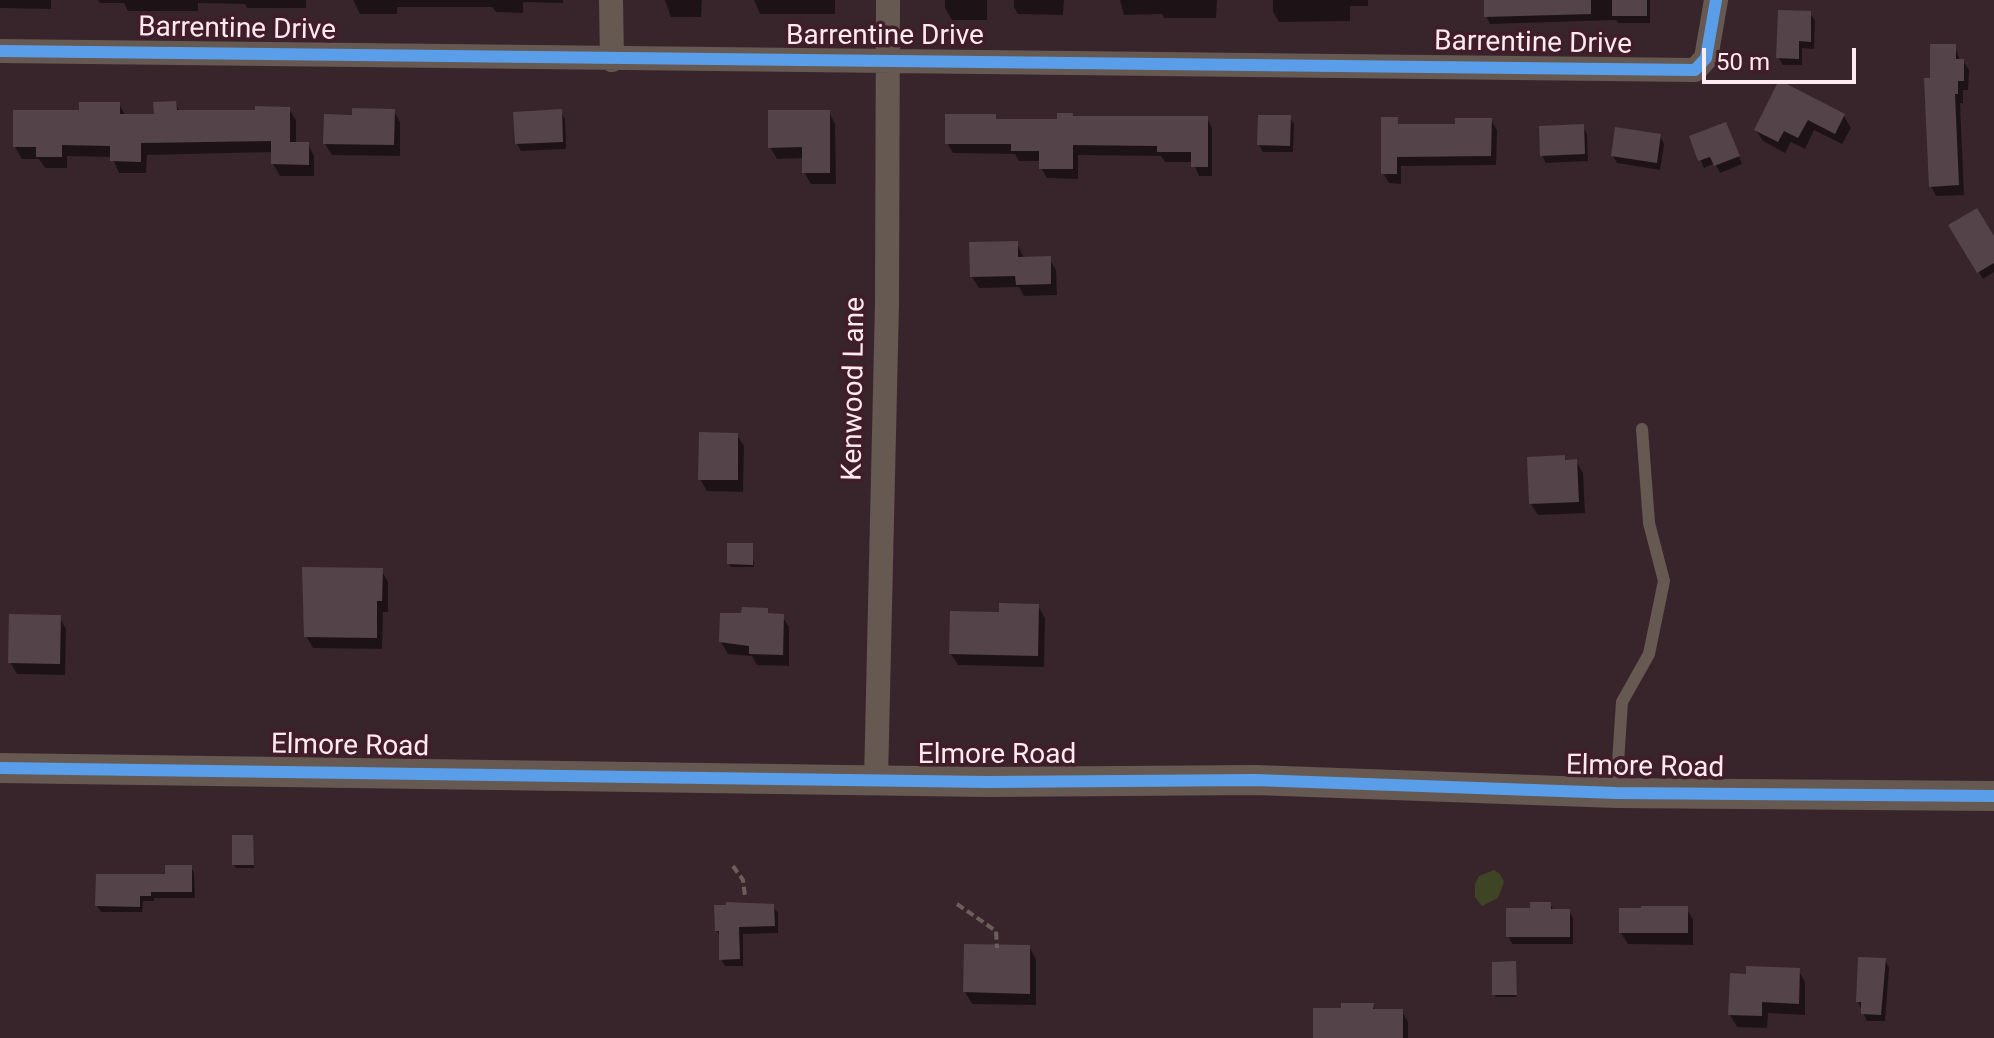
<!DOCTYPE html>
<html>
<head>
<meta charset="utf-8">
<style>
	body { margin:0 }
	#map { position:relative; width:1994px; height:1038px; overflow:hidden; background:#38252c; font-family:Roboto,sans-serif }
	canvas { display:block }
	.scale { position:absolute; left:1702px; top:48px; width:154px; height:36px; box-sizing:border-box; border:4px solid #feeaf0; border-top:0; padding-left:10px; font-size:24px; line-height:28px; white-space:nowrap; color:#feeaf0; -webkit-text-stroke:6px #401d29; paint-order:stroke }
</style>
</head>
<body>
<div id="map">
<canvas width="1994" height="1038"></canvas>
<div class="scale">50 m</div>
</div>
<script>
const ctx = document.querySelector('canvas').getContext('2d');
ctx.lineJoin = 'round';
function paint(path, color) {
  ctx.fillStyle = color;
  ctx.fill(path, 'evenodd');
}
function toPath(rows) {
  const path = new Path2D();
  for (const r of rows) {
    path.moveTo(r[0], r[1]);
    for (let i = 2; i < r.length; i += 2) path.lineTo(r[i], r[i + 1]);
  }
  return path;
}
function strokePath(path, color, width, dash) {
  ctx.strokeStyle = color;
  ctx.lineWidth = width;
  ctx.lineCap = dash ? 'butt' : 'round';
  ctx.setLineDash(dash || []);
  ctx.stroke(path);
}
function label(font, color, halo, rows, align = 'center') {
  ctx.font = font + ' Roboto,sans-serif';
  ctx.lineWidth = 7;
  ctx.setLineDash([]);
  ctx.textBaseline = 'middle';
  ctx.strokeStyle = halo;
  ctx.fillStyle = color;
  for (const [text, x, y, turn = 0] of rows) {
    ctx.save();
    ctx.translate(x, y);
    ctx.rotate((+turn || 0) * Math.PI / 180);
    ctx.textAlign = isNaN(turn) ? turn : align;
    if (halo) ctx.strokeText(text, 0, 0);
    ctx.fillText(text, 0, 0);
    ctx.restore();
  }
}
const green = toPath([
	[1494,870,1500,874,1504,882,1498,898,1482,906,1475,897,1475,884,1479,876]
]);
const shadow = toPath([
	[0,0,51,0,51,9,0,8],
	[98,0,306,0,306,8,247,8,245,4,198,3,198,11,128,11,124,3,100,3],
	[353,0,563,0,563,3,523,2,523,13,496,12,492,7,397,7,397,14,360,14],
	[665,0,702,0,701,17,671,17],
	[754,0,835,0,835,14,760,14],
	[945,0,987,0,987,20,952,20,945,8],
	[1014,0,1064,0,1063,15,1018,14,1014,7],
	[1120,0,1217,0,1216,18,1164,18,1162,14,1124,15],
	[1273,0,1368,0,1368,6,1350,6,1350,21,1279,22,1273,12],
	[1486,0,1650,0,1650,23,1618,23,1616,20,1490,24,1486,16],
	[1810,13,1815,21,1814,49,1802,48,1802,65,1783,65,1778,57],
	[1955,46,1960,61,1963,61,1969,70,1968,90,1963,90,1963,103,1960,103,1964,195,1936,196,1931,186,1932,80],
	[1780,83,1844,116,1851,128,1842,144,1814,130,1805,149,1791,142,1785,153,1763,141,1756,130],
	[175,103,180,112,257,112,289,109,296,120,296,144,308,144,314,156,314,176,280,176,273,164,273,152,147,155,146,173,119,173,112,157,67,156,67,168,45,168,39,159,22,159,15,147,81,112,119,104,126,116,156,116],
	[393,110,400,122,400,156,332,155,325,144],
	[560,111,565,119,566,149,521,151,517,144],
	[829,112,835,124,836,184,811,184,804,172,804,158,777,159,770,147],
	[1072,115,1074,118,1207,118,1212,128,1212,176,1199,176,1193,162,1165,162,1161,156,1078,155,1078,179,1047,178,1041,168,1041,161,1019,161,1015,154,953,153,947,143,994,116,997,121,1059,121],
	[1289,117,1294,124,1293,152,1263,152,1259,145],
	[1396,119,1400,126,1457,126,1491,120,1497,130,1496,165,1401,166,1401,184,1389,183,1383,173],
	[1583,126,1587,134,1588,161,1546,163,1542,155],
	[1729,131,1742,164,1720,173,1715,163,1704,168,1691,137],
	[1660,136,1664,144,1660,170,1617,163,1613,156],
	[1951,225,1994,240,1994,272,1983,279],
	[1017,243,1024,259,1049,258,1056,270,1057,295,1024,296,1019,287,979,288,972,277],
	[737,435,744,446,743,492,707,491,700,479],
	[1564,457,1567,462,1576,461,1583,473,1585,513,1538,515,1531,504],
	[752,545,754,567,731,567,729,564],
	[381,570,388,582,388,612,383,612,382,649,313,648,306,636],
	[1038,606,1045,618,1044,667,958,665,951,654,1001,614],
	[767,610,770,615,782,616,789,627,789,666,757,665,752,656,728,654,721,642,743,615],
	[59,617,66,629,65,675,17,674,10,662],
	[252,837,254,868,236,868,234,865],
	[191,867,194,873,195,898,154,898,154,901,143,901,142,912,101,912,97,906],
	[1550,904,1554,911,1569,911,1573,918,1573,944,1512,944,1508,936,1532,910],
	[773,906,778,913,778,933,743,934,743,966,725,966,721,959,721,938,717,931],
	[1686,908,1693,920,1693,945,1628,944,1621,933],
	[1029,947,1036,959,1036,1005,972,1004,965,992],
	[1885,960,1889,968,1885,1021,1867,1021,1858,1002],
	[1515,963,1517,997,1496,997,1494,994],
	[1798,970,1805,982,1805,1015,1768,1013,1767,1028,1737,1027,1730,1015,1748,976],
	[1372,1005,1376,1011,1402,1011,1408,1022,1408,1038,1315,1038,1343,1010]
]);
const building = toPath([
	[1484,0,1591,0,1591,14,1484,17],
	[1612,0,1647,0,1647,16,1612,16],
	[1778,10,1811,11,1811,42,1799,41,1799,59,1776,58],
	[1930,44,1956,44,1956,59,1964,59,1964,81,1958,81,1958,94,1955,94,1959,185,1929,187,1924,78,1930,78],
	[1779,80,1845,114,1835,134,1808,120,1798,138,1784,131,1778,142,1754,130],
	[176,101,177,110,255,110,255,106,290,107,290,142,309,142,309,165,271,164,271,141,141,143,141,162,110,161,110,146,62,145,62,157,36,157,36,147,13,147,13,110,79,110,79,102,120,102,120,114,154,114,153,102],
	[352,108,395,109,394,145,323,144,324,114,352,115],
	[562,109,563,142,515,144,513,112],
	[768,110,830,110,830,173,802,173,802,147,768,148],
	[1057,113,1073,113,1073,116,1208,116,1208,167,1191,167,1191,152,1157,152,1157,146,1073,145,1073,169,1039,169,1039,151,1011,151,1011,144,945,144,945,114,996,114,996,119,1057,119],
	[1258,115,1291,115,1290,146,1257,145],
	[1381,117,1398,117,1398,124,1455,124,1455,118,1492,118,1491,156,1397,157,1397,174,1381,174],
	[1726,122,1740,156,1714,166,1710,157,1698,161,1689,136],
	[1584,124,1585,154,1540,156,1539,126],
	[1615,127,1661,134,1657,163,1611,156],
	[1977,208,1994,236,1994,263,1977,273,1948,225],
	[1018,241,1018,257,1051,256,1051,284,1016,285,1015,276,970,277,969,242],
	[699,432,738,433,738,480,698,480],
	[1565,455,1565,460,1577,459,1579,502,1529,504,1527,457],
	[727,543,753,543,753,565,727,564],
	[302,567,383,568,382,601,377,601,377,638,304,637],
	[999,603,1039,604,1038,656,949,654,950,611,999,612],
	[742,607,768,608,768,613,784,614,783,655,749,654,749,646,719,642,720,613,741,613],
	[9,614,61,615,60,664,8,663],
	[232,835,253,835,254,865,232,865],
	[165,865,192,865,192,892,151,892,151,896,140,896,140,907,95,906,96,874,165,874],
	[726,902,774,904,775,926,739,927,740,959,719,960,719,931,715,931,714,905,726,905],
	[1530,902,1551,902,1551,909,1570,909,1570,937,1506,937,1506,908,1530,908],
	[1641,906,1688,906,1688,933,1619,933,1619,908,1641,908],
	[964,944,1030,945,1030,994,963,992],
	[1858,957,1886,958,1881,1015,1861,1014,1861,1002,1856,1002],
	[1516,961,1517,995,1492,995,1492,962],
	[1746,966,1800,968,1799,1004,1762,1002,1762,1016,1728,1015,1730,973,1746,974],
	[1341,1003,1374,1003,1373,1009,1403,1009,1403,1038,1313,1038,1313,1008,1341,1008]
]);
const path = toPath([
	[733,866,743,880,745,896],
	[957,904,996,931,997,948]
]);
const service = toPath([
	[1616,793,1622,702,1649,654,1664,581,1649,523,1642,429]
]);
const minor = toPath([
	[611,0,612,60],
	[0,51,1695,70,1706,58,1716,0],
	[876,780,887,303,888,0]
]);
const tertiary = toPath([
	[0,768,988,782,1255,780,1616,793,1994,796]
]);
const cycleway = toPath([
	[0,51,1695,70,1706,58,1716,0],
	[0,768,988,782,1255,780,1616,793,1994,796]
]);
const streetNames = [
	["Barrentine Drive",237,30,1],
	["Barrentine Drive",885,37],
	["Barrentine Drive",1533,44,1],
	["Kenwood Lane",855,389,-89],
	["Elmore Road",350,747,1],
	["Elmore Road",997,756],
	["Elmore Road",1645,768,1]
];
paint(green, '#3f4424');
paint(shadow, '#0007');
paint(building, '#544349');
strokePath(path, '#6b5e5b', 4, [8, 4]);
strokePath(service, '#665952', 12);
strokePath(minor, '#665952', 24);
strokePath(tertiary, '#665952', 30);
strokePath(cycleway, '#5a9eea', 12);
label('28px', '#feeaf0', '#401d29', streetNames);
</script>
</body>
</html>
